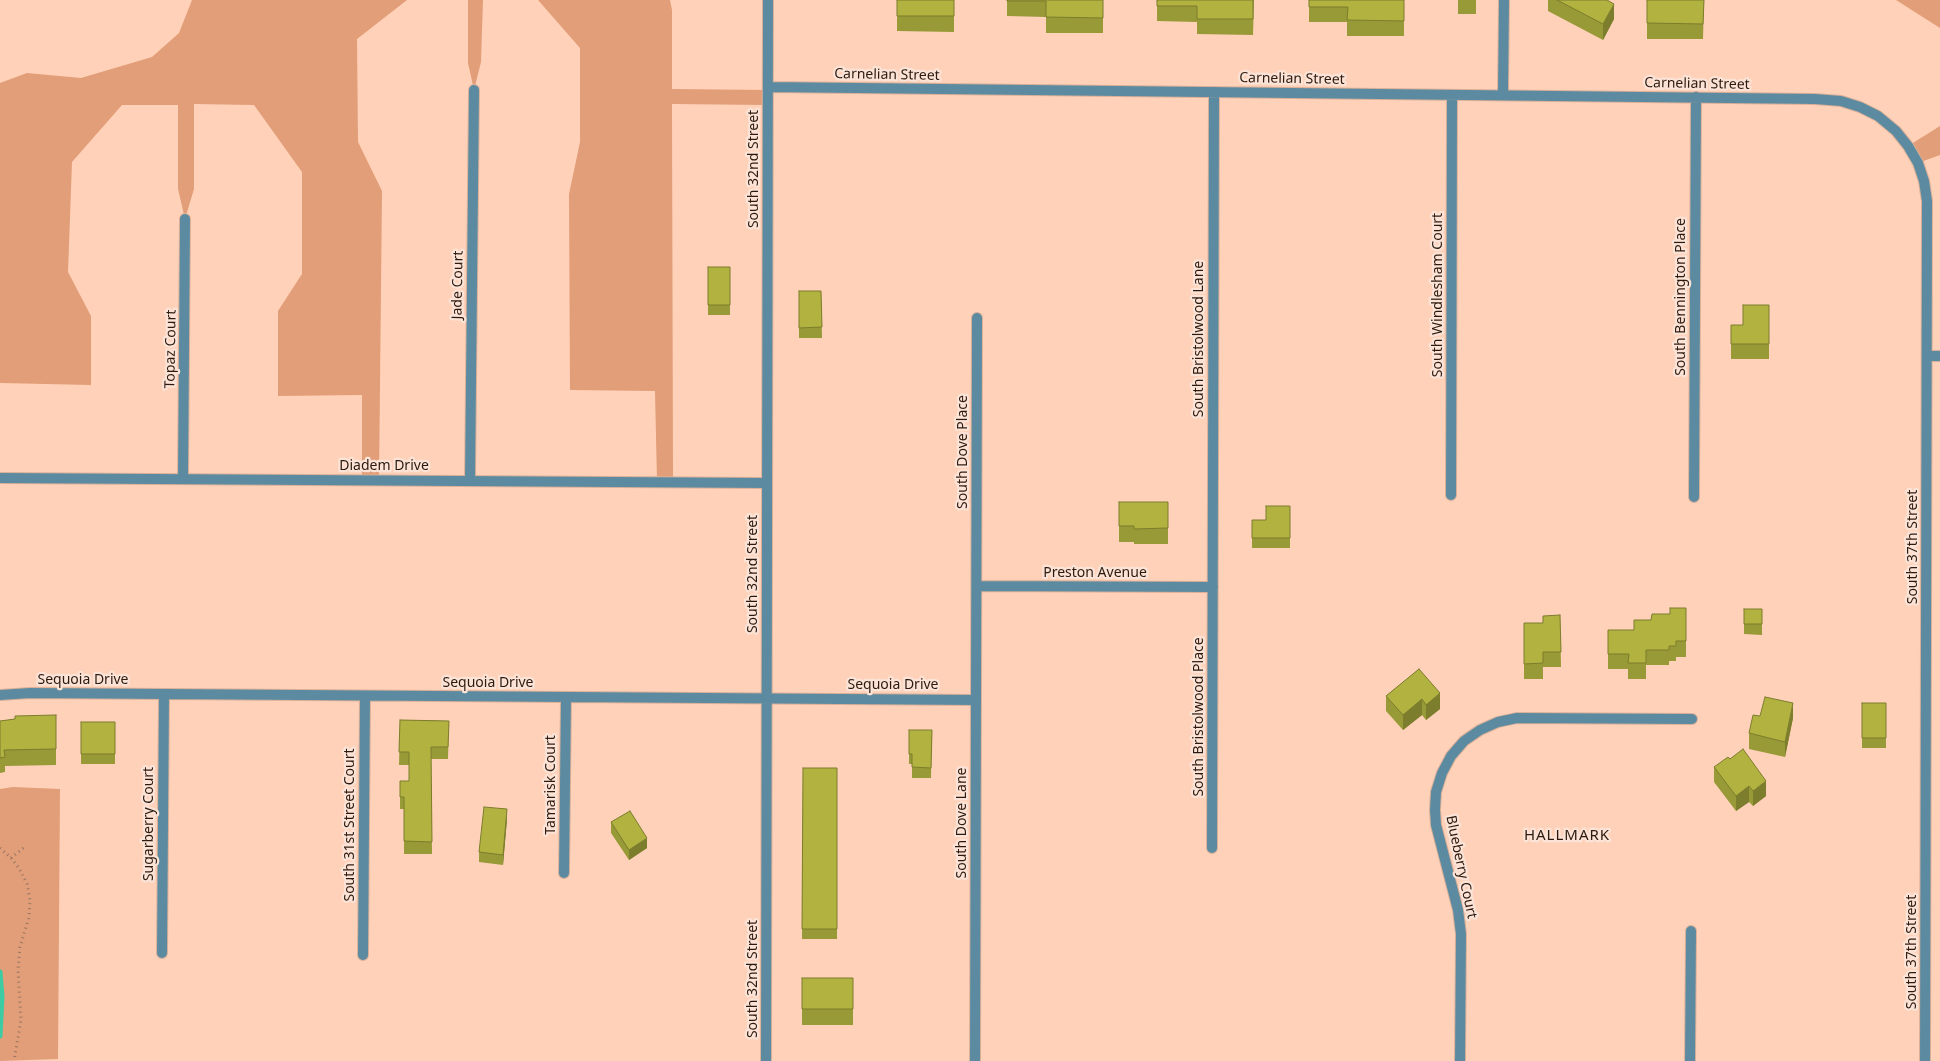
<!DOCTYPE html>
<html>
<head>
<meta charset="utf-8">
<style>
	body { margin:0 }
	canvas { display:block; background:#ffd1b8 }
</style>
</head>
<body>
<canvas width="1940" height="1061"></canvas>
<script>
const ctx = document.querySelector('canvas').getContext('2d');
ctx.lineJoin = 'round';
function paint(path, color) {
  ctx.fillStyle = color;
  ctx.fill(path, 'evenodd');
}
function toPath(rows) {
  const path = new Path2D();
  for (const r of rows) {
    path.moveTo(r[0], r[1]);
    for (let i = 2; i < r.length; i += 2) path.lineTo(r[i], r[i + 1]);
  }
  return path;
}
function strokePath(path, color, width, dash) {
  ctx.strokeStyle = color;
  ctx.lineWidth = width;
  ctx.lineCap = dash ? 'butt' : 'round';
  ctx.setLineDash(dash || []);
  ctx.stroke(path);
}
function label(font, color, halo, rows, align = 'center') {
  ctx.font = font + ' "Noto Sans",sans-serif';
  ctx.lineWidth = 4.5;
  ctx.setLineDash([]);
  ctx.textBaseline = 'middle';
  ctx.strokeStyle = halo;
  ctx.fillStyle = color;
  for (const [text, x, y, turn = 0] of rows) {
    ctx.save();
    ctx.translate(x, y);
    ctx.rotate((+turn || 0) * Math.PI / 180);
    ctx.textAlign = isNaN(turn) ? turn : align;
    if (halo) ctx.strokeText(text, 0, 0);
    ctx.fillText(text, 0, 0);
    ctx.restore();
  }
}
const green = toPath([
	[192,0,407,0,357,39,358,142,382,191,379,480,362,480,362,395,278,396,278,311,302,274,302,172,254,105,194,104,194,189,185,219,178,189,178,105,122,105,72,162,68,272,91,316,91,385,0,383,0,83,27,73,81,78,152,57,179,33],
	[468,0,483,0,481,62,474,90,468,63],
	[538,0,670,0,672,10,672,89,768,90,768,105,672,104,673,482,657,482,655,391,570,390,569,194,580,142,580,48],
	[1896,0,1940,0,1940,28],
	[1940,126,1940,155,1918,163,1908,146],
	[13,787,60,789,58,1059,0,1061,0,789]
]);
const stream = toPath([
	[0,972,2,997,0,1036]
]);
const path = toPath([
	[0,848,11,858,19,868,27,884,30,900,29,917,20,947,18,970,21,1020,14,1061],
	[11,858,26,846]
]);
const street = toPath([
	[768,87,1815,99,1841,101,1860,107,1878,116,1896,131,1908,146,1918,163,1924,181,1927,201,1925,1061],
	[1503,95,1504,0],
	[1927,356,1940,356],
	[0,478,767,483],
	[183,479,185,219],
	[470,480,474,90],
	[1451,495,1452,95],
	[1694,497,1696,97],
	[977,586,1213,587],
	[0,695,30,693,976,700],
	[1212,848,1214,92],
	[564,873,566,697],
	[162,953,164,694],
	[363,955,365,696],
	[766,1061,768,0],
	[975,1061,977,318],
	[1460,1061,1461,934,1458,910,1436,825,1435,810,1436,792,1442,773,1451,756,1464,741,1480,730,1498,722,1517,718,1692,719],
	[1690,1061,1691,931]
]);
const wall = toPath([
	[897,0,954,0,954,32,897,31],
	[1007,0,1103,0,1103,33,1046,33,1046,17,1007,16],
	[1157,0,1254,0,1253,35,1197,34,1197,22,1157,21],
	[1309,0,1404,0,1404,36,1347,36,1347,22,1309,22],
	[1458,0,1476,0,1476,14,1458,14],
	[1548,0,1607,0,1614,19,1603,40,1548,11],
	[1647,0,1704,0,1703,39,1647,39],
	[708,267,730,267,730,315,708,315],
	[799,291,821,291,822,338,799,338],
	[1769,305,1769,359,1731,359,1731,325,1743,325],
	[1119,502,1168,502,1168,544,1134,544,1134,542,1119,542],
	[1290,506,1290,548,1252,548,1252,520,1266,520],
	[1686,608,1686,657,1676,657,1676,661,1669,661,1669,665,1646,665,1646,679,1628,679,1628,669,1608,669,1608,630,1634,630,1670,614],
	[1744,609,1762,609,1762,635,1744,634],
	[1560,615,1561,667,1543,667,1543,679,1524,679,1524,623,1543,623],
	[1419,669,1440,709,1426,720,1422,715,1403,730,1386,711,1386,696],
	[1862,703,1886,703,1886,748,1862,748],
	[56,715,56,765,5,766,5,772,0,773,0,721],
	[1760,716,1793,718,1785,757,1749,749,1749,733],
	[400,720,449,721,448,759,431,759,432,854,404,854,404,809,400,809,400,781,409,781,409,765,399,765],
	[81,722,115,722,115,764,81,764],
	[909,730,932,730,931,778,912,778,912,764,909,764],
	[1714,767,1766,796,1753,806,1749,802,1736,811,1714,782],
	[803,768,837,768,837,939,802,939],
	[507,819,503,865,479,862,479,852],
	[611,822,647,848,629,860,611,833],
	[802,978,853,978,853,1025,802,1025]
]);
const shadedWall = toPath([
	[1614,4,1614,19,1603,40,1603,24],
	[1440,693,1440,709,1426,720,1426,705],
	[1422,699,1422,715,1403,730,1403,715],
	[1793,703,1793,718,1785,757,1785,742],
	[1766,781,1766,796,1753,806,1753,791],
	[1749,786,1749,802,1736,811,1736,796],
	[507,809,507,819,503,865,503,855],
	[647,838,647,848,629,860,629,850]
]);
const building = toPath([
	[897,0,954,0,954,16,897,16,897,0],
	[1007,0,1103,0,1103,18,1046,17,1046,1,1007,1,1007,0],
	[1157,0,1253,0,1253,19,1197,19,1197,6,1157,6,1157,0],
	[1309,0,1404,0,1404,21,1347,20,1348,7,1309,7,1309,0],
	[1557,0,1607,0,1614,4,1603,24,1557,0],
	[1647,0,1704,0,1703,24,1647,23,1647,0],
	[708,267,730,267,730,305,708,305,708,267],
	[799,291,821,291,822,327,799,328,799,291],
	[1743,305,1769,305,1769,344,1731,344,1731,325,1743,325,1743,305],
	[1119,502,1168,502,1168,528,1134,529,1134,526,1119,526,1119,502],
	[1266,506,1290,506,1290,538,1252,538,1252,520,1266,520,1266,506],
	[1670,608,1686,608,1686,641,1676,641,1676,646,1669,646,1669,650,1646,650,1646,663,1628,663,1629,654,1608,654,1608,630,1634,630,1634,620,1651,620,1652,614,1670,614,1670,608],
	[1744,609,1762,609,1762,624,1744,624,1744,609],
	[1560,615,1561,652,1543,652,1543,663,1524,664,1524,623,1543,623,1543,616,1560,615],
	[1419,669,1440,693,1426,705,1422,699,1403,715,1386,696,1419,669],
	[1765,697,1793,703,1785,742,1749,733,1753,715,1760,716,1765,697],
	[1862,703,1886,703,1886,738,1862,738,1862,703],
	[56,715,56,749,4,750,5,757,0,758,0,721,15,719,15,716,56,715],
	[400,720,449,721,448,747,431,747,432,842,404,841,404,797,400,797,400,781,409,781,409,752,399,752,400,720],
	[81,722,115,722,115,754,81,754,81,722],
	[909,730,932,730,931,768,912,767,912,754,909,754,909,730],
	[1743,749,1766,781,1753,791,1749,786,1736,796,1714,767,1728,757,1730,759,1743,749],
	[803,768,837,768,837,929,802,929,803,768],
	[484,807,507,809,503,855,479,852,484,807],
	[630,811,647,838,629,850,611,822,630,811],
	[802,978,853,978,853,1009,802,1009,802,978]
]);
const streetNames = [
	["Carnelian Street",887,75,1],
	["Carnelian Street",1292,79,1],
	["Carnelian Street",1697,84,1],
	["South 32nd Street",754,169,-90],
	["Jade Court",458,285,-89],
	["South Windlesham Court",1438,295,-90],
	["South Bennington Place",1681,297,-90],
	["South Bristolwood Lane",1199,339,-90],
	["Topaz Court",171,349,-89],
	["South Dove Place",963,452,-90],
	["Diadem Drive",384,466],
	["South 37th Street",1913,547,-90],
	["Preston Avenue",1095,573],
	["South 32nd Street",753,574,-90],
	["Sequoia Drive",83,680],
	["Sequoia Drive",488,683],
	["Sequoia Drive",893,685],
	["South Bristolwood Place",1199,717,-90],
	["Tamarisk Court",551,785,-90],
	["South Dove Lane",962,823,-90],
	["Sugarberry Court",149,824,-90],
	["South 31st Street Court",350,825,-90],
	["Blueberry Court",1461,867,78],
	["South 37th Street",1912,952,-90],
	["South 32nd Street",753,979,-90]
];
const neighbourhoodNames = [
	["HALLMARK",1567,836]
];
paint(green, '#e29e78');
strokePath(stream, '#3ccba2', 5);
strokePath(street, '#d9b099', 12);
strokePath(path, '#977663', 3, [1, 4]);
strokePath(street, '#5c8ba1', 10);
paint(wall, '#989937');
paint(shadedWall, '#7c7d2d');
paint(building, '#b1b240');
strokePath(building, '#7c7d2d', 1);
label('14px', '#2d190d', '#fbe4d7', streetNames);
ctx.letterSpacing = '1px';
label('15px', '#2d190d', '#fbe4d7', neighbourhoodNames);
ctx.letterSpacing = '0px';
</script>
</body>
</html>
